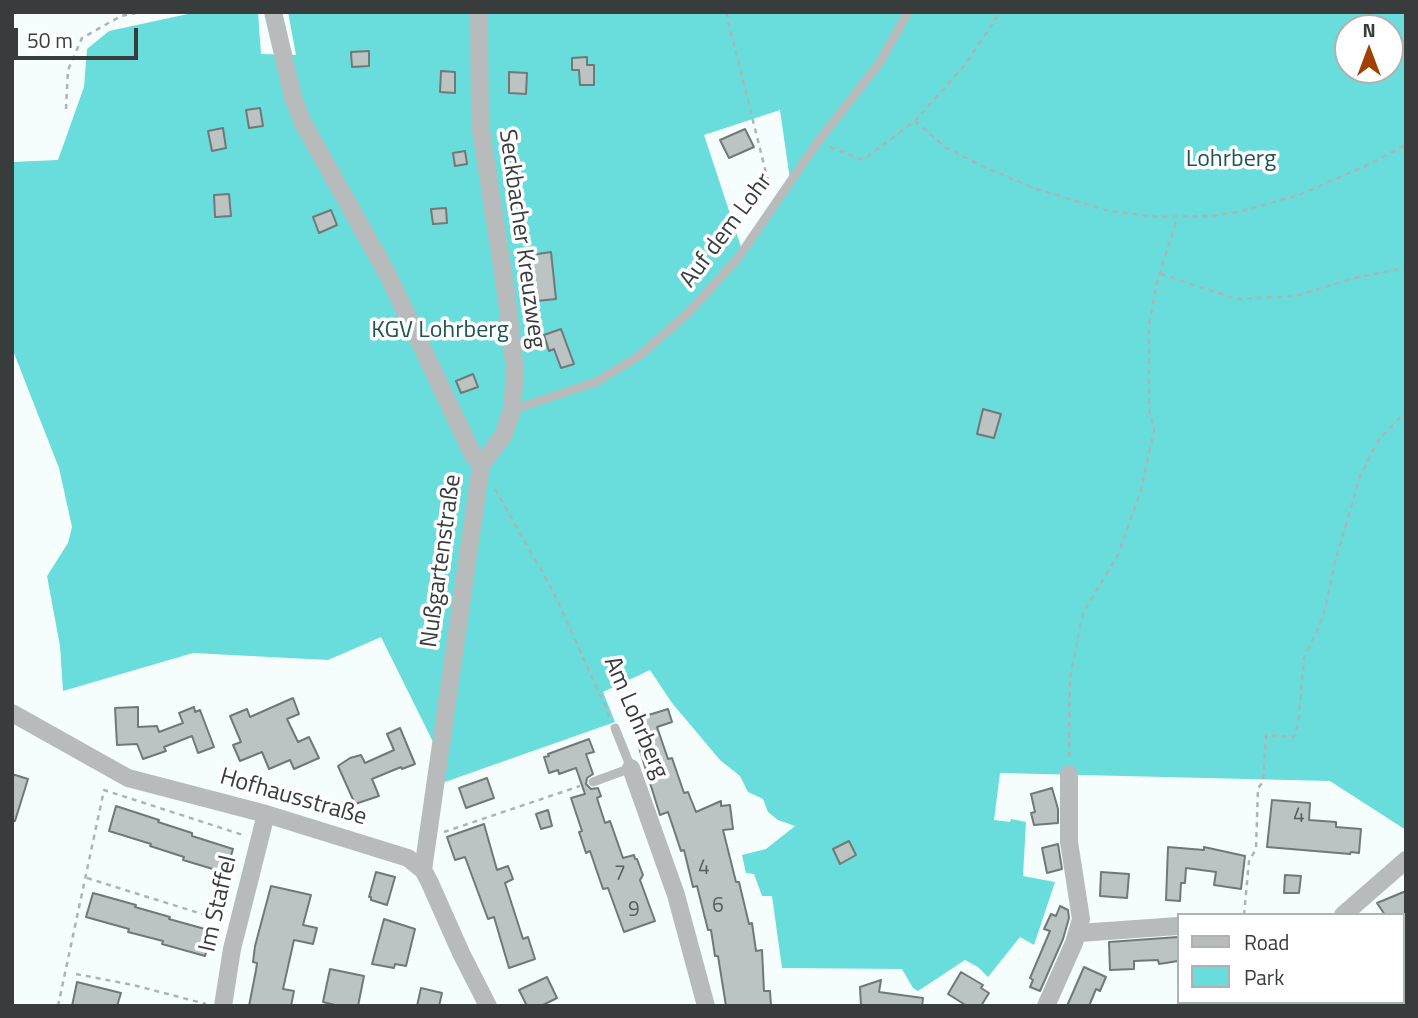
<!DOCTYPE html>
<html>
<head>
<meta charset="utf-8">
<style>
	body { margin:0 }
	#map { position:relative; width:1418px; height:1018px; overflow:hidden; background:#f5fdfd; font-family:"Titillium Web",sans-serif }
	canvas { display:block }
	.frame { position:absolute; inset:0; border:14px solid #393c3c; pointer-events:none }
	.legend { position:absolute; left:1177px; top:913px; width:228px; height:91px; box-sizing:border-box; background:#fff; border:2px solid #b0b1b1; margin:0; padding:9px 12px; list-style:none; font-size:21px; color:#393c3c }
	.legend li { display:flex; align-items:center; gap:14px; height:35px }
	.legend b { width:35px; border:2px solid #b0b1b1 }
	.north { position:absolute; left:1334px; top:14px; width:70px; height:70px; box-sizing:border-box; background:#fff; border:2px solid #b0b1b1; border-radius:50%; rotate:0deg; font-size:19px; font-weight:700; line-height:28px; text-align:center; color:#393c3c }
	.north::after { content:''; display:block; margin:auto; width:24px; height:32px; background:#a24000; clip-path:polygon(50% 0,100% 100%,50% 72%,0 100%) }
	.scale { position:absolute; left:14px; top:28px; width:124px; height:32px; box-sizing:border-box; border:4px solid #393c3c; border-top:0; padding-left:9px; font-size:21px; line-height:24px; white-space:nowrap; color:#393c3c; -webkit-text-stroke:5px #fff; paint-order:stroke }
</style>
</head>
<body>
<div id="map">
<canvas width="1418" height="1018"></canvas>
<div class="frame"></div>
<ul class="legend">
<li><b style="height:9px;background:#b8bbbb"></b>Road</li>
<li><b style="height:19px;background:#69dddc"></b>Park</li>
</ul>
<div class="north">N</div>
<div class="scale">50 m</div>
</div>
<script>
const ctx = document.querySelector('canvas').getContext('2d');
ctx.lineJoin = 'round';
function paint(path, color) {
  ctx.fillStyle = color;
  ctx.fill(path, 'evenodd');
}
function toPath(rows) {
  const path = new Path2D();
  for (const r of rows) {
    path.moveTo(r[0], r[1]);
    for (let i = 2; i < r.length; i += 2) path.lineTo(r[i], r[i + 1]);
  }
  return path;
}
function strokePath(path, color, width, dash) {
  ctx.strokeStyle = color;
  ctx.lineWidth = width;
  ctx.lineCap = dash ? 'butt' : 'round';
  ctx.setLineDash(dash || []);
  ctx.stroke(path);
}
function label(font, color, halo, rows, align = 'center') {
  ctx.font = font + ' "Titillium Web",sans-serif';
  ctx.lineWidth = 7;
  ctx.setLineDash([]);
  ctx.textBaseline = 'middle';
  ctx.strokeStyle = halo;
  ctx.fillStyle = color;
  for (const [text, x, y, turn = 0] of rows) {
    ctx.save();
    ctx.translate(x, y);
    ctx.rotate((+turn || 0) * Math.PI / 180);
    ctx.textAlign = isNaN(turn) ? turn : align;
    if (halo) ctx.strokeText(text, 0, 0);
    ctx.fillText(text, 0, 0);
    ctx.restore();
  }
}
const green = toPath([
	[197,12,258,12,261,54,296,55,288,12,1406,12,1406,830,1330,781,1000,773,994,820,1010,822,1011,819,1026,822,1023,876,1055,882,1034,945,1020,937,988,977,978,967,965,960,918,991,913,988,902,969,782,968,772,896,762,896,754,874,746,873,742,855,766,849,795,826,778,820,768,812,763,799,748,792,740,776,720,760,672,703,650,670,603,692,615,722,442,783,445,766,381,637,328,660,193,653,63,691,60,646,47,576,68,543,72,527,59,468,12,348,12,162,58,160,84,87,87,49,109,31],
	[1348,28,1390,28,1390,70,1348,70],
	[780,110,790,180,742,250,704,135]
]);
const building = toPath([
	[369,51,369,66,352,67,351,52,369,51],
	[587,57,587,65,594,65,594,85,580,85,579,70,572,70,572,58,587,57],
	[441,71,455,72,455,93,440,92,441,71],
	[509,72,527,73,526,94,509,93,509,72],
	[260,108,263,126,249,128,246,110,260,108],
	[223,128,226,148,212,151,208,131,223,128],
	[745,129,754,147,729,158,720,140,745,129],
	[465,151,467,164,455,166,453,153,465,151],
	[229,194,231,216,215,217,214,195,229,194],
	[446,208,447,223,433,224,431,209,446,208],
	[331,210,337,225,319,233,313,217,331,210],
	[551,252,556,299,536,301,531,255,551,252],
	[561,329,574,364,561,368,554,349,549,351,544,335,561,329],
	[473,374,478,387,461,393,456,381,473,374],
	[983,409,1001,414,994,438,977,434,983,409],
	[293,698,299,714,287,719,298,742,309,737,319,758,294,769,290,760,269,769,262,752,240,761,233,745,241,742,230,716,247,709,250,717,293,698],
	[638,705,642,717,668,709,672,722,657,727,668,759,672,758,684,793,688,792,696,812,721,801,721,806,730,805,733,829,723,830,736,882,739,882,749,924,752,923,756,951,762,950,764,991,770,991,771,1006,726,1006,718,956,715,956,711,930,708,930,697,886,693,887,684,850,681,851,668,812,660,815,631,722,629,723,625,709,638,705],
	[138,707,138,727,157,726,159,732,183,723,179,713,194,707,195,712,200,710,214,747,198,753,192,736,164,747,166,751,143,759,137,744,117,745,115,708,138,707],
	[400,728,415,764,402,769,401,767,372,779,379,796,355,804,338,766,350,758,361,755,365,763,394,750,387,734,400,728],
	[589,739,594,752,586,754,593,774,587,778,586,784,591,789,598,788,601,796,597,798,605,823,610,821,623,858,634,855,635,859,637,859,643,875,640,880,655,921,624,932,608,888,603,889,590,851,586,853,579,832,582,831,571,798,585,794,576,768,559,774,558,770,549,773,544,757,549,756,548,754,589,739],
	[12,774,28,779,15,821,12,821,12,774],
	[487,778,494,798,466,808,459,788,487,778],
	[1052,788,1058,809,1058,823,1034,825,1031,813,1035,812,1031,794,1052,788],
	[1272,800,1310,803,1309,820,1336,822,1336,827,1361,829,1359,853,1351,852,1350,854,1267,847,1272,800],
	[116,806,159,820,158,822,192,833,192,836,233,849,226,873,183,860,184,857,150,846,151,844,109,831,116,806],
	[548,810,552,826,541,829,536,814,548,810],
	[484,824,497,870,508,866,513,879,505,883,523,939,528,937,535,959,509,968,494,917,488,919,465,857,455,860,447,837,484,824],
	[849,841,856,855,840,864,833,849,849,841],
	[1058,844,1062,869,1047,873,1042,848,1058,844],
	[1168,847,1204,850,1204,847,1245,856,1241,889,1214,885,1216,872,1186,868,1185,883,1181,883,1180,901,1166,900,1168,847],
	[376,872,395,877,387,905,371,900,371,897,369,897,376,872],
	[1101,872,1129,874,1127,898,1100,896,1101,872],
	[1285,875,1301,876,1299,893,1284,893,1285,875],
	[271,886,311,895,303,925,317,928,313,944,294,940,283,989,294,991,291,1006,249,1006,256,970,257,963,253,962,255,946,271,886],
	[1406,891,1406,915,1385,915,1377,903,1406,891],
	[93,893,136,905,135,907,170,917,169,919,212,931,205,956,162,944,163,941,128,932,129,929,86,917,93,893],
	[1060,906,1068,910,1069,918,1063,939,1040,991,1030,987,1033,980,1030,978,1050,931,1044,929,1051,914,1056,916,1060,906],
	[384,919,415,929,406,966,395,964,394,968,372,964,384,919],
	[1178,937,1178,961,1159,964,1158,960,1134,961,1134,969,1110,970,1109,942,1178,937],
	[1084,967,1106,977,1100,991,1096,989,1089,1006,1067,1006,1084,967],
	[330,969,364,976,358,1006,339,1006,323,1002,330,969],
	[961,972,983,985,981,988,989,993,981,1006,967,1006,948,994,961,972],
	[547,977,557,998,541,1006,527,1006,519,990,547,977],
	[881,980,879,992,923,998,922,1006,861,1006,860,987,881,980],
	[77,982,121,993,117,1006,72,1006,77,982],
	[421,988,442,993,439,1006,417,1006,421,988]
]);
const path = toPath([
	[726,12,770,189],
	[66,109,68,70,82,38,121,16,141,12],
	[915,121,945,147,982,166,1036,189,1109,211,1159,217,1210,216,1238,212,1299,195,1361,168,1406,145],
	[830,147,863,160,915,121,965,65,1000,12],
	[1161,274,1236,299,1296,296,1354,278,1406,268],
	[495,489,554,593,610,717],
	[1069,757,1070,678,1083,613,1118,555,1141,490,1154,430,1149,408,1149,325,1157,283,1177,218],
	[444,832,580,786],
	[87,878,221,920],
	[1244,915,1249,861,1256,849,1258,788,1263,782,1266,735,1294,737,1298,725,1304,658,1323,617,1335,562,1360,476,1378,441,1406,411],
	[76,974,133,985,206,1004],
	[58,1006,104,790,243,835]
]);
const service = toPath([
	[512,410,596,382,639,356,689,312,738,258,817,143,880,62,908,12],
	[593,782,631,768,615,728]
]);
const minor = toPath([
	[273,12,293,97,303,123,388,275,473,455,481,465],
	[479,12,480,124,506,293,515,370,512,410,503,436,481,465],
	[12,713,128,778,266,814,408,858,423,870,429,881,461,953,488,1006],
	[631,768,676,895,706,1006],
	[423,870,481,465],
	[1343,915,1406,860],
	[1079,933,1178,926],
	[1304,1002,1311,1006],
	[223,1006,232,949,266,814],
	[1046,1006,1074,943,1081,919,1069,842,1069,774]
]);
const numberNames = [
	["4",1299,817],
	["4",704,869],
	["7",620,875],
	["6",718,907],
	["9",634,911]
];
const parkNames = [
	["Lohrberg",1231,160],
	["KGV Lohrberg",440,331]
];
const streetNames = [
	["Auf dem Lohr",727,231,-53],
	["Seckbacher Kreuzweg",521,239,82],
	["Nußgartenstraße",442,561,-82],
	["Am Lohrberg",635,718,67],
	["Hofhausstraße",293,798,16],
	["Im Staffel",219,904,-77]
];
paint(green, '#69dddc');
paint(building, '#bcc3c3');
strokePath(building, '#717878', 2);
strokePath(path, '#aeb4b4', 2.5, [5, 5]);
strokePath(service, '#b8bbbb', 9);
strokePath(minor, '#b8bbbb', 18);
label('21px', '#5a5e5e', null, numberNames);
label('24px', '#1f5555', '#fff', parkNames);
label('24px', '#393c3c', '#fff', streetNames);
</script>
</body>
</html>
